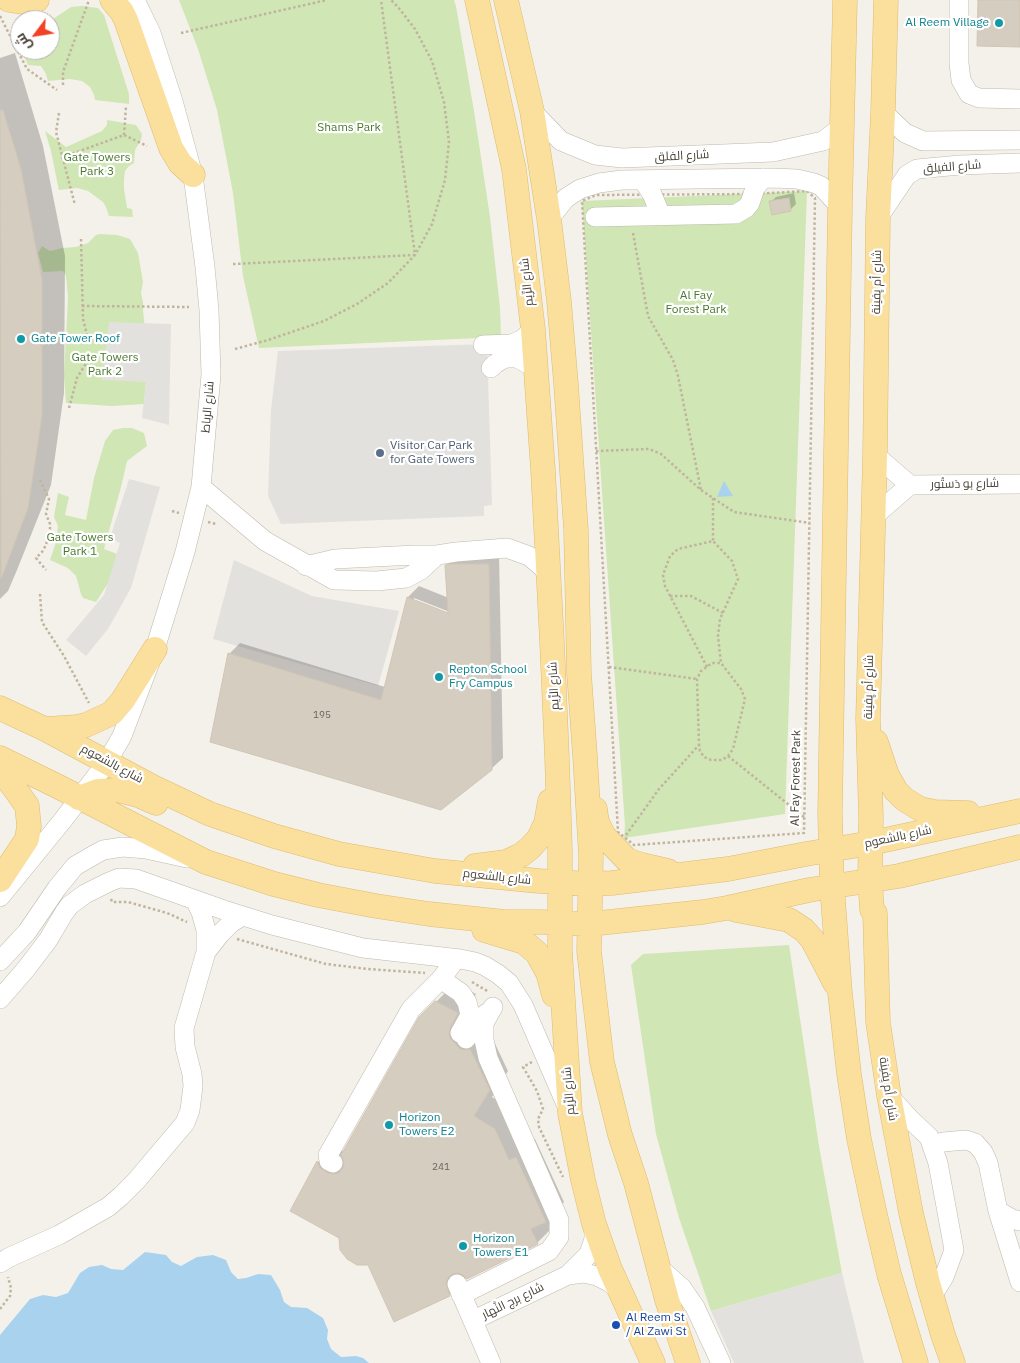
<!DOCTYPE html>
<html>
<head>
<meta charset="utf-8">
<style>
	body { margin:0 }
	#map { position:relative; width:1020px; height:1363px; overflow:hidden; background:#f4f1ea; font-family:"IBM Plex Sans",Cairo,sans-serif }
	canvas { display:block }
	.north { position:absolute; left:10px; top:10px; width:50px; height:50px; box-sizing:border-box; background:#fff; border:1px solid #b6b3af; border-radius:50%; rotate:239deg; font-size:14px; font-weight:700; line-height:20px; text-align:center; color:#484238 }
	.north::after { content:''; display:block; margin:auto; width:18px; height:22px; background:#f14224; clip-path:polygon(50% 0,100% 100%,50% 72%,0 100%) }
</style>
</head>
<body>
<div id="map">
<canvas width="1020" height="1363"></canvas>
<div class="north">ش</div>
</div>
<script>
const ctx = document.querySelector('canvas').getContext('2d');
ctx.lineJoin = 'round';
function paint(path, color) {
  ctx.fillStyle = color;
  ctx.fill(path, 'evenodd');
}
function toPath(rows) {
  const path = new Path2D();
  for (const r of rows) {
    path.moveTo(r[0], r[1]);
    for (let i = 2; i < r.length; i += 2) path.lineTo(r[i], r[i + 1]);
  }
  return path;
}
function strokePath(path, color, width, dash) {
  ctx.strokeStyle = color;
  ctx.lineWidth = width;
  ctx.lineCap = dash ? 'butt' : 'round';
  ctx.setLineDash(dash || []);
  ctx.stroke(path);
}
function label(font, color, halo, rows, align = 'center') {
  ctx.font = font + ' "IBM Plex Sans",Cairo,sans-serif';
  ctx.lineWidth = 4.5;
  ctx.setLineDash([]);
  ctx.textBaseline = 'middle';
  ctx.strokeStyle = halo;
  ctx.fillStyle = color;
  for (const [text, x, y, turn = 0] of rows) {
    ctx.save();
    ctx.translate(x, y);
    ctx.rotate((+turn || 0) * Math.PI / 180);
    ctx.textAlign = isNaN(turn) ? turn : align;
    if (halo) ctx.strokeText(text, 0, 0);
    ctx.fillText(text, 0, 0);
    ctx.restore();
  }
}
const green = toPath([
	[179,0,454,0,456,6,474,111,490,217,500,308,501,337,259,348,243,276,233,193,217,110,198,49],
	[82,6,98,8,104,15,129,94,129,104,95,100,94,95,90,87,82,81,70,79,48,81,46,74,41,66,28,65,24,56,23,50,50,50,50,21,71,7],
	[107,120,136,125,142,134,141,140,135,150,134,163,129,166,125,171,124,179,124,189,127,208,132,209,133,217,109,216,106,207,103,202,88,191,77,188,59,190,58,186,51,151,45,131,66,147,102,131,107,125],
	[807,191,785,814,624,838,625,826,582,201],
	[100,234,117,235,130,239,138,253,143,282,141,293,143,302,143,310,146,340,146,382,144,404,112,406,66,403,64,376,68,297,66,276,63,271,43,272,38,253,42,246,50,251,62,248,76,247,88,243,96,235],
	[123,428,132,428,144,433,147,446,127,461,121,487,104,549,120,555,112,577,96,602,83,598,81,594,76,576,68,568,50,560,56,542,58,526,54,517,58,493,69,497,65,515,86,520,94,478,105,441,113,430],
	[789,945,819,1146,842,1273,711,1311,679,1218,656,1134,631,965,643,954]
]);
const parking = toPath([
	[109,322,171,324,169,425,142,418,146,382,102,380],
	[487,344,492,505,484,506,484,516,281,524,268,496,271,410,278,351],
	[129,479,160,487,131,588,108,629,86,656,66,640,104,595,120,543,110,538],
	[234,560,312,596,399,611,378,686,213,639],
	[842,1273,864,1363,734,1363,711,1311]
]);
const water = toPath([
	[724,481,733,496,717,497],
	[145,1252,166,1255,172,1262,181,1266,197,1257,213,1255,226,1260,231,1272,238,1279,246,1278,258,1274,271,1275,280,1290,284,1302,291,1307,307,1308,323,1318,328,1330,327,1339,331,1349,341,1357,356,1356,363,1358,369,1363,0,1363,0,1335,30,1299,43,1295,56,1297,68,1293,80,1273,89,1267,102,1265,111,1269,123,1270]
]);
const shadow = toPath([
	[15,53,43,146,65,256,64,393,51,485,17,570,8,591,0,599,0,58],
	[794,193,796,204,790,210,771,202,776,197],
	[499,553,503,758,491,769,229,654,240,643,385,687,408,597,419,586,449,598,446,566,458,554],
	[414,598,455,614,454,616,414,601],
	[455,983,476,994,468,1008,489,1031,508,1071,492,1097,513,1110,528,1142,535,1139,564,1202,552,1214,556,1224,537,1243,467,1277,449,1295,369,1264,340,1238,291,1211,318,1162,336,1144,339,1149,344,1152,420,1018]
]);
const building = toPath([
	[978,0,1020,0,1020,47,977,46,978,0],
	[0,110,3,110,21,169,42,280,42,416,28,508,1,579,0,110],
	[789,198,791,211,772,215,769,201,789,198],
	[451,564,489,564,492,770,441,810,210,742,228,653,381,700,407,597,448,613,445,565,451,564],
	[435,1001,458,1013,450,1028,449,1034,450,1038,460,1049,465,1050,470,1049,490,1090,474,1116,495,1129,509,1160,516,1157,546,1222,531,1229,538,1244,467,1279,463,1275,459,1273,452,1274,448,1278,446,1283,450,1296,394,1322,368,1265,357,1265,347,1259,340,1250,339,1238,290,1211,317,1161,320,1168,328,1173,333,1174,339,1173,343,1168,344,1162,341,1155,419,1017,435,1001]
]);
const path = toPath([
	[0,16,27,69,57,90],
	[181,33,327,0],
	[63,85,63,72,89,0],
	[59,113,56,132,75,205],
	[124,135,126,106],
	[63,157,124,135,147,146],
	[807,191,815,198,804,833,634,845,618,832,582,201,596,195,753,194,807,191],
	[633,233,648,316,673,360,678,376,701,490],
	[81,239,83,319,87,335],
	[233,264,415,255,381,0],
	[82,306,189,307],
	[235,349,268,340,324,321,357,304,388,283,415,255,432,224,445,180,449,142,444,102,432,61,415,29,398,7,391,0],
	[69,408,77,378,88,360],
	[596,451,649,449,661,454,701,490,734,512,810,523],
	[40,480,49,499,46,514,50,524,50,529,46,545,42,552,36,558,46,570],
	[713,498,713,541],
	[172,511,179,513],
	[208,522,216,524],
	[40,594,42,622,64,656,89,703],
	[670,596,691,596,723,613],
	[609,667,697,679],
	[707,667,665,586,663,575,670,556,678,549,713,541,732,561,738,579,720,619,718,636,721,663],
	[728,756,804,817],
	[626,835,659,789,699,745,697,679,701,671,712,663,721,663,741,689,745,699,733,749,728,756,722,760,711,760,704,757,700,751,699,745],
	[111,899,112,902,128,902,167,913,187,922],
	[237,939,326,964,368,969,425,973],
	[472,982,489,992],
	[532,1062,523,1067,537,1091,543,1109,538,1119,539,1127,563,1177],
	[0,1309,10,1296,11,1288,8,1277]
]);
const minor = toPath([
	[959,0,959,63,961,80,969,94,979,98,1020,99],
	[532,111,561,141,595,155,622,158,773,152,823,141,842,127],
	[883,112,905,133,923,141,1020,140],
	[643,180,652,194,661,216],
	[595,217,736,214,746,208,750,203,755,188,763,178],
	[878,218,907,175,917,169,960,165,1020,163],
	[549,219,566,198,580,189,599,183,622,180,773,178,797,179,814,183,821,186,840,207],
	[483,345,512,344,523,339,533,329],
	[491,368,495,364,503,359,509,358,517,358,532,366,536,371],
	[875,455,910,485,1020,484],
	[201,487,265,541,334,580,377,581,406,578,421,570,437,555,456,552,507,548,529,556,541,566,549,575],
	[873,517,910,485],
	[306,566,335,559,415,555,437,555],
	[0,897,63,820,107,762,122,736,155,649,185,552,201,487,211,375,209,310,205,267,193,175,173,101,151,33,135,0],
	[206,952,220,934,231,923,242,916],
	[0,961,27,932,57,888,75,866,94,855,103,850,123,847,146,849,187,858],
	[441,979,461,993,467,1002,470,1015,460,1033],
	[0,999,26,969,48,940,64,913,70,905,85,894,109,882,119,878,136,879,224,910,272,925,363,948,460,959,475,962,485,966,498,974,509,983,523,1005,566,1104],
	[466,1039,478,1020,487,1013],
	[889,1096,910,1119,929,1137,938,1163,954,1250,944,1277,932,1296],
	[932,1146,943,1142,966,1140,975,1143,983,1152,988,1163,998,1211,1020,1282],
	[333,1163,329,1161,328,1155,411,1009,441,979,455,960],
	[998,1211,1012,1219,1020,1221],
	[0,1263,10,1257,59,1235,108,1207,121,1196,136,1181,185,1123,190,1110,193,1086,192,1074,185,1047,184,1028,206,952,206,930,201,912,195,900],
	[658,1267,682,1288,688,1297,695,1307,721,1363],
	[568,1275,584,1273,597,1276,609,1282,620,1290],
	[457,1284,491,1363],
	[461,1295,549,1251,559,1237,559,1220,488,1058,484,1040,484,1023,493,1007],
	[474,1320,568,1275,589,1254,594,1239,594,1225]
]);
const major = toPath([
	[9,0,22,2,37,0],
	[112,0,122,12,126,20,171,148,180,163,193,175],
	[477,0,514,169,533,329,543,470,552,642,557,758,560,850,560,951,570,1113,583,1180,594,1224,610,1269,653,1363],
	[506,0,532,111,549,219,559,301,566,384,576,530,579,673,585,756,591,856,589,951,602,1062,620,1135,636,1183,667,1300,688,1363],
	[845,0,840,207,830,814,832,886,840,993,849,1074,859,1139,874,1210,889,1274,916,1363],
	[886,0,883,112,878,218,875,455,868,719,871,817,870,880,872,910,875,913,878,1022,889,1096,911,1213,928,1283,943,1335,953,1363],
	[0,708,45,729,153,787,210,814,274,836,339,854,435,871,539,881,590,884,612,883,728,869,806,854,871,843,1020,811],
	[46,729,77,727,86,725,112,713,123,700,155,649],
	[876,742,887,775,896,791,904,799,920,809,935,812,968,813],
	[0,758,59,787,206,862,274,884,318,895,376,906,429,914,505,922,541,922,590,924,703,912,727,908,809,890,899,876,1020,847],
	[0,771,13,786,27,806,29,826,27,839,0,880],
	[79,798,98,791,118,790,138,795,156,803],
	[595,809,597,822,604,836,627,860,642,865,668,871],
	[475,866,506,862,521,855,530,848,539,838,546,823,550,801],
	[736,910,789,920,804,930,812,939,819,952,835,983],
	[484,930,524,942,537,953,548,973,554,995]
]);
const markers = [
	[999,23,5,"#0f9aa8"],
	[21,339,5,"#0f9aa8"],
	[380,453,5,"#5c6f8a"],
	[439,677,5,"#0f9aa8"],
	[389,1125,5,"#0f9aa8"],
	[463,1246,5,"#0f9aa8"],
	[616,1325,5,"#1a4fb4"]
];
const numberNames = [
	["195",322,715],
	["241",441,1167]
];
const cultureNames = [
	["Al Reem Village",989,23,"right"],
	["Gate Tower Roof",31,339],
	["Repton School",449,670],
	["Fry Campus",449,684],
	["Horizon",399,1118],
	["Towers E2",399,1132],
	["Horizon",473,1239],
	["Towers E1",473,1253]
];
const parkNames = [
	["Shams Park",349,128],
	["Gate Towers",97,158],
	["Park 3",97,172],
	["Al Fay",696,296],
	["Forest Park",696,310],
	["Gate Towers",105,358],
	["Park 2",105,372],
	["Gate Towers",80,538],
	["Park 1",80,552]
];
const streetNames = [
	["شارع الفلق",682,156,-3],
	["شارع الفيلق",952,167,-4],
	["شارع الرِّيم",527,282,-96],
	["شارع أم يِفينة",877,282,-89],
	["شارع الرباط",208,407,-85],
	["شارع بو دَستُور",965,484,-1],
	["شارع الرِّيم",554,686,-93],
	["شارع أم يِفينة",869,687,-89],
	["شارع بالشعوم",112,764,28],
	["Al Fay Forest Park",796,778,-89],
	["شارع بالشعوم",898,837,-12],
	["شارع بالشعوم",497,877,6],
	["شارع أم يِفينة",888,1089,81],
	["شارع الرِّيم",569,1091,-95],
	["شارع برج النَّهار",513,1301,-26]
];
const serviceNames = [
	["Visitor Car Park",390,446],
	["for Gate Towers",390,460]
];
const transitNames = [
	["Al Reem St",626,1318],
	["/ Al Zawi St",626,1332]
];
paint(green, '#d0e6b5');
paint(parking, '#e3e1de');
paint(water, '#a9d2ee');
paint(shadow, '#0003');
paint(building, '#d5cdc0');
strokePath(building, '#d0c5b3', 1);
strokePath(minor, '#bfb9ad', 20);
strokePath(major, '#dfbc6d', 25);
strokePath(path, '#c1b49e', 2.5, [2.5, 2.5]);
strokePath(minor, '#fff', 19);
strokePath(major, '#fadf9d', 24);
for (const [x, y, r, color] of markers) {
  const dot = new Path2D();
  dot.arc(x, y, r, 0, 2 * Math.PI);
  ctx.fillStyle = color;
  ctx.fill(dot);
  strokePath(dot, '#fff', 2);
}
label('10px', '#6b655a', null, numberNames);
label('12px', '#0d838f', '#fff', cultureNames, 'left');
label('12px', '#4a782d', '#fff', parkNames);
label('12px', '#484238', '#fff', streetNames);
label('12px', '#4e5e75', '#fff', serviceNames, 'left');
label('12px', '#164399', '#fff', transitNames, 'left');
</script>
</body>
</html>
